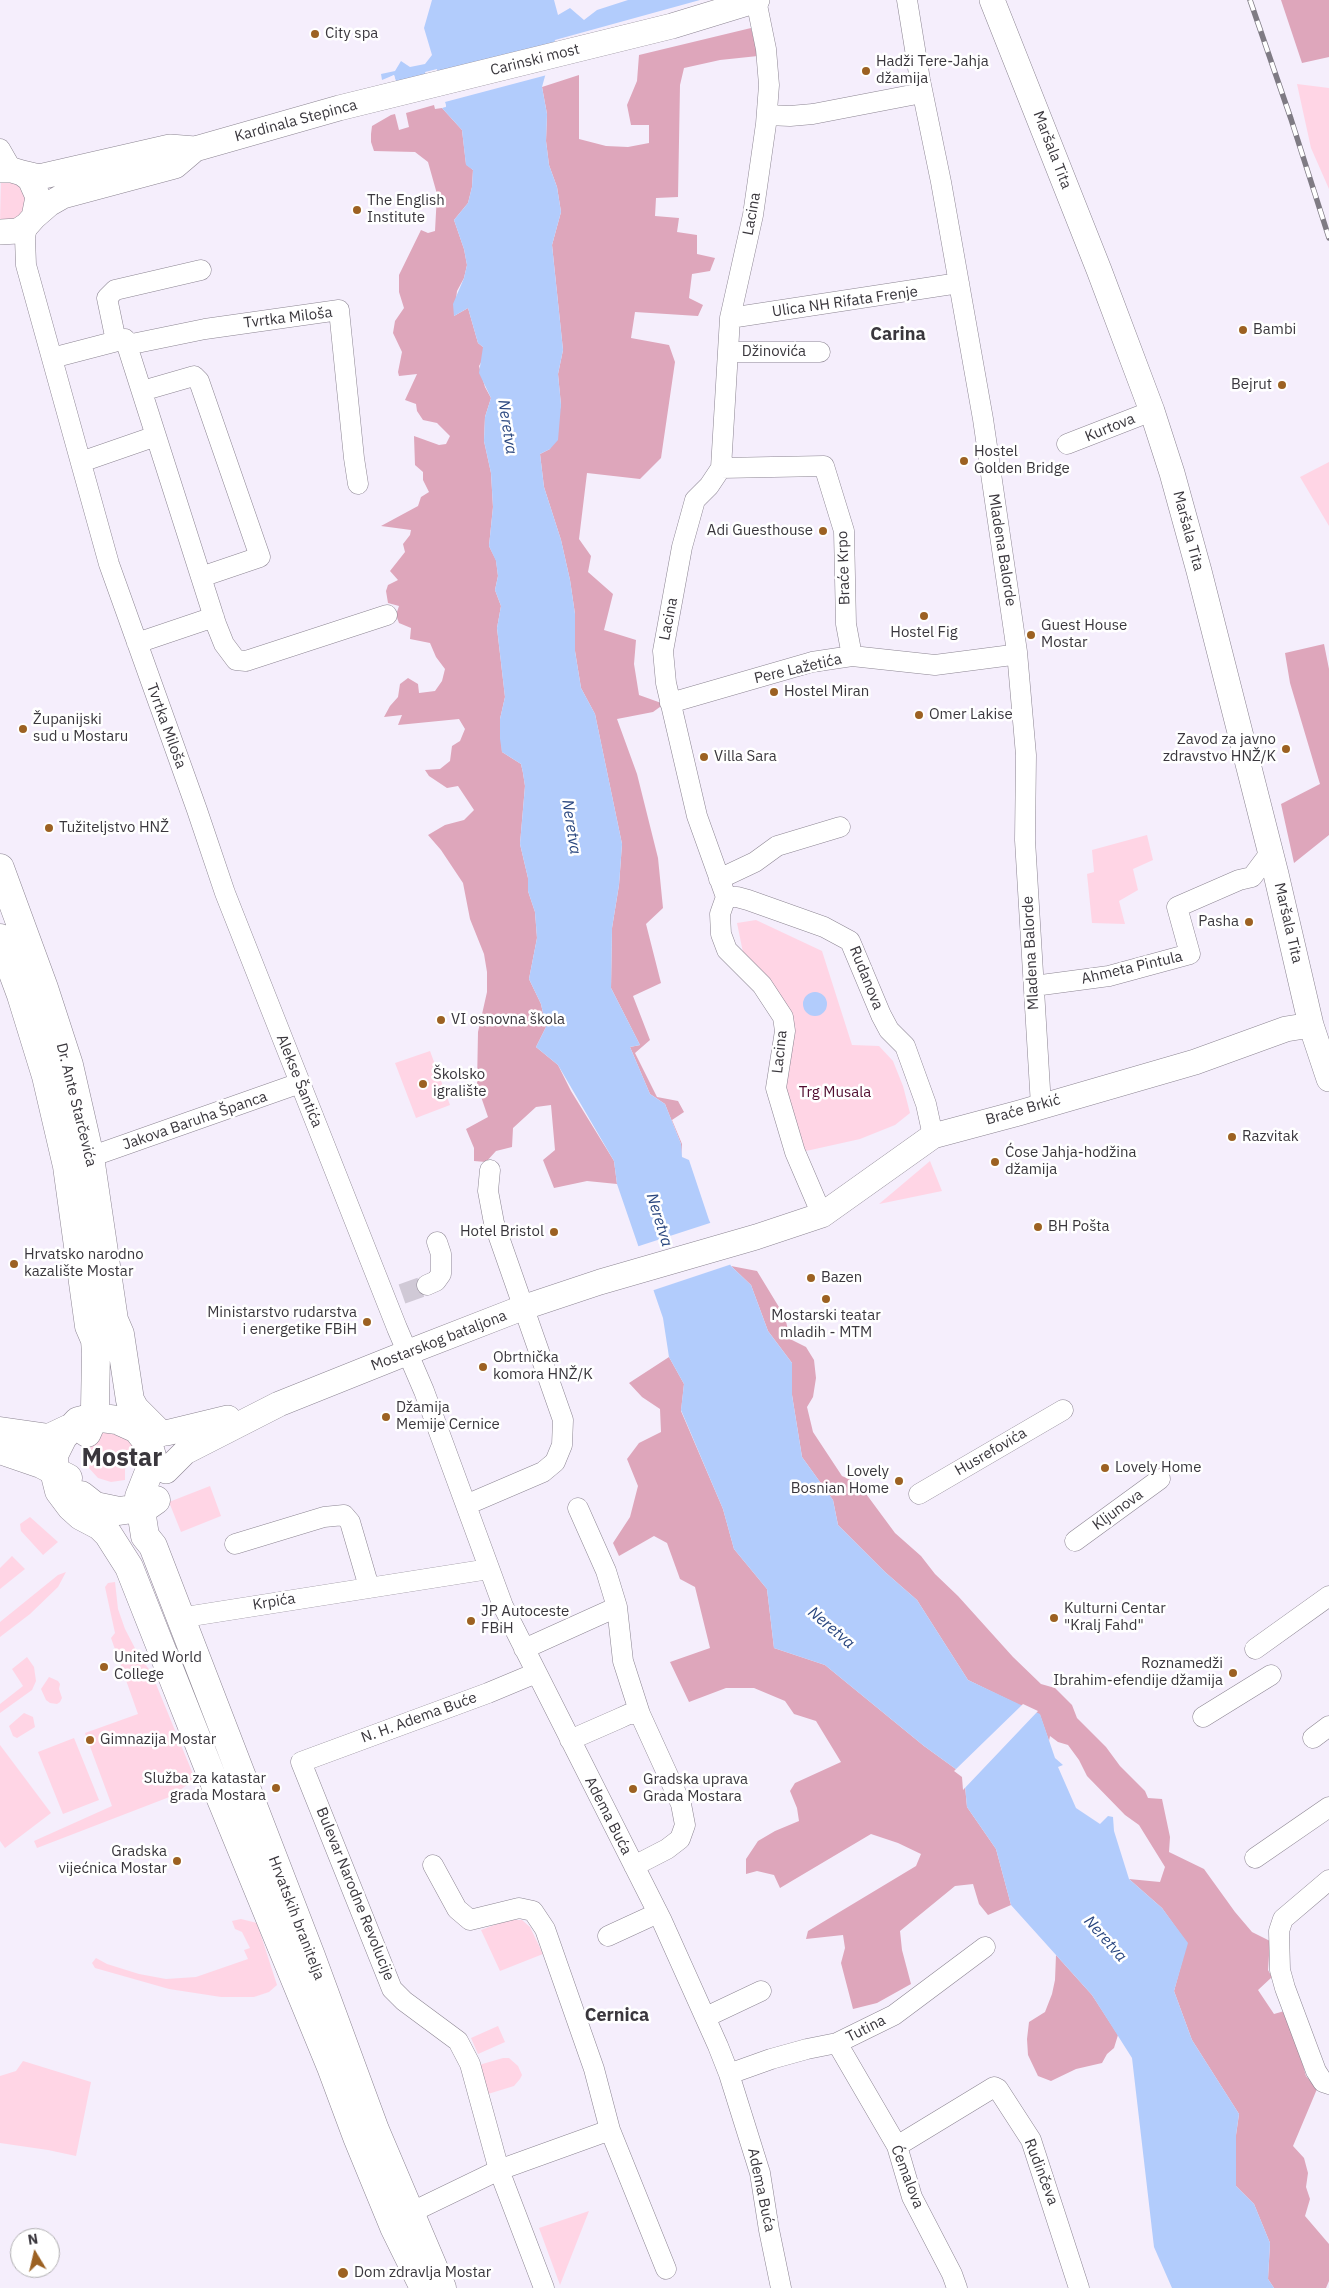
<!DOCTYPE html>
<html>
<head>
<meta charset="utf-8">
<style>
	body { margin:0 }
	#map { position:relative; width:1329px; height:2288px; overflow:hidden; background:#f5eefc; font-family:"IBM Plex Sans",sans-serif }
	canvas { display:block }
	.north { position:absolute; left:10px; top:2228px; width:50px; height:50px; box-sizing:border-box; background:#fff; border:1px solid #b0afb1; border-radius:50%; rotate:351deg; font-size:14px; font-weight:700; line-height:20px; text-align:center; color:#3a373d }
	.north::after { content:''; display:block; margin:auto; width:18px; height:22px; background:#9c6122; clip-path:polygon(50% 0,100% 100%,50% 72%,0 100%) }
</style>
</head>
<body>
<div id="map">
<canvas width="1329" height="2288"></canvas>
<div class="north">N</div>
</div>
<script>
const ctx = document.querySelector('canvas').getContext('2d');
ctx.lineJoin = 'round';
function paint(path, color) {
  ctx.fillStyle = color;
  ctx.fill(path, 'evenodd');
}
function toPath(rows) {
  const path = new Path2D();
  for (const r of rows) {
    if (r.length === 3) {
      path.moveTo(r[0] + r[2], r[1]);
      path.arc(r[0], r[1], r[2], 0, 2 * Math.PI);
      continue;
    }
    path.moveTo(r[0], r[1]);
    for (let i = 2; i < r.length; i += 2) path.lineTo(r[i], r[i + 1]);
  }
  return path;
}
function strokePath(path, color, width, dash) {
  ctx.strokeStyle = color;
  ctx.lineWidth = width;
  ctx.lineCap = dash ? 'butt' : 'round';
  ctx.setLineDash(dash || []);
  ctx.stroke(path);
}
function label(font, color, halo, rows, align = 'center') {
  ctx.font = font + ' "IBM Plex Sans",sans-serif';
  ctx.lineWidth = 5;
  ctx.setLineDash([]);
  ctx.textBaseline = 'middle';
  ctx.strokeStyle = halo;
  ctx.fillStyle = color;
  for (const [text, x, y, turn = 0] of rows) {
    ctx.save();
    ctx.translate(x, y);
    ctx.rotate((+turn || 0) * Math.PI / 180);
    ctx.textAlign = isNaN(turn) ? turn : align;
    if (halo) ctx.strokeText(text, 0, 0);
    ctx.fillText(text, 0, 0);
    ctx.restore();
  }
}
const green = toPath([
	[1297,84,1329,88,1329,189,1311,148],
	[1,177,27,189,23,217,0,223],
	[1329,462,1329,526,1300,477],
	[1147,835,1153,860,1133,869,1138,890,1119,901,1125,924,1092,923,1087,874,1094,872,1092,850],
	[756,920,822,951,852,1045,879,1046,893,1061,903,1086,910,1113,895,1125,860,1139,806,1151,800,1150,783,1096,789,1049,746,967,737,923],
	[430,1051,450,1105,416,1118,395,1063],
	[930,1161,942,1191,879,1204],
	[104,1419,135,1441,134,1454,125,1469,125,1480,111,1482,98,1478,88,1467,83,1454,86,1446],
	[210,1486,221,1516,181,1532,169,1502],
	[30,1517,58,1542,43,1555,21,1531,20,1524],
	[12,1556,25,1569,0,1589,0,1568],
	[66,1572,58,1587,30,1614,0,1637,0,1622,58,1575],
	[115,1582,118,1609,125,1629,139,1656,151,1672,195,1779,172,1796,37,1848,34,1841,112,1806,85,1733,138,1714,111,1638,115,1633,105,1587,108,1583],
	[27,1657,34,1667,36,1681,32,1690,0,1713,0,1704,23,1686,12,1669],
	[49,1677,58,1681,60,1684,59,1689,62,1698,60,1702,57,1704,50,1703,46,1700,41,1689],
	[24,1713,33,1717,35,1727,17,1738,13,1736,9,1726],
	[74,1738,99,1800,63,1814,38,1752],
	[0,1745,51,1813,5,1848,0,1841],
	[241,1919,257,1923,277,1985,269,1992,254,1997,221,1997,169,1989,95,1968,92,1963,96,1958,107,1964,139,1974,166,1979,196,1977,248,1959,244,1950,250,1948,242,1932,235,1929,232,1921],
	[507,1920,522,1920,530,1927,543,1954,500,1971,481,1930],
	[498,2026,505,2042,478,2054,471,2038],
	[503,2058,509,2058,518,2066,522,2075,520,2079,514,2086,488,2094,479,2065],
	[23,2061,91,2082,76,2156,48,2150,0,2143,0,2076,16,2071],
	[589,2211,560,2285,539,2228]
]);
const forest = toPath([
	[1281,0,1329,0,1329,57,1302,63],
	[751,28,758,56,720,60,684,68,680,85,678,197,656,198,655,216,679,218,677,232,697,235,697,254,715,258,710,271,692,274,689,298,703,305,698,316,635,312,631,338,669,345,675,362,661,458,640,479,587,473,579,539,591,556,588,572,613,594,604,630,636,640,634,664,639,695,664,704,653,712,617,719,637,774,658,858,663,908,646,924,661,983,633,996,650,1040,635,1053,657,1097,678,1101,684,1112,672,1120,682,1144,682,1157,681,1144,665,1104,650,1094,630,1047,640,1045,611,988,612,928,619,885,622,844,595,714,581,688,575,651,575,614,570,580,561,540,544,487,540,454,550,449,561,405,558,374,563,350,552,245,561,212,557,187,549,165,546,141,547,114,542,87,579,75,579,139,606,146,628,147,649,143,649,125,631,125,627,105,637,81,639,55],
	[434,105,435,109,442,108,462,130,466,164,473,170,472,187,468,203,454,220,464,249,467,265,464,278,457,291,454,316,468,308,478,343,483,347,483,359,479,366,485,387,491,398,485,417,484,441,491,473,493,507,489,546,496,560,498,576,495,590,501,606,497,628,505,697,500,719,502,752,521,764,523,773,525,786,520,844,528,878,528,891,535,912,537,938,529,979,541,1004,546,1027,536,1047,558,1065,571,1091,614,1161,617,1184,587,1181,554,1188,543,1160,555,1150,551,1105,536,1107,513,1128,512,1147,496,1151,486,1162,474,1161,474,1148,466,1129,488,1117,477,1085,478,1032,487,992,487,972,484,954,470,919,463,883,441,850,428,835,445,825,464,820,474,810,458,786,447,788,429,776,425,770,440,769,450,761,452,746,460,741,465,729,459,719,398,725,402,715,384,717,390,706,398,697,400,684,408,678,418,684,419,693,435,691,442,681,445,669,436,657,430,643,410,639,411,628,399,623,396,615,399,606,388,603,386,591,388,585,398,580,390,571,405,552,403,544,410,535,411,530,381,526,418,506,421,497,429,492,423,480,423,472,415,465,414,436,439,445,446,444,450,436,437,423,423,420,417,411,416,404,405,400,417,374,399,376,398,372,402,352,393,333,395,321,404,308,399,292,399,275,421,230,428,233,435,231,437,194,428,162,415,152,374,151,371,142,371,134,372,126,391,115,395,114,399,130,409,127,406,113],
	[1324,644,1329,669,1329,835,1294,863,1281,804,1320,784,1290,683,1285,653],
	[731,1266,757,1271,785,1317,790,1339,806,1347,814,1360,816,1378,813,1397,807,1407,813,1432,842,1476,858,1483,895,1533,921,1556,935,1574,958,1596,1013,1657,1041,1684,1055,1688,1072,1705,1077,1718,1106,1747,1120,1766,1145,1791,1148,1798,1162,1799,1170,1837,1169,1852,1204,1869,1235,1912,1252,1932,1270,1941,1268,1970,1272,1977,1258,1990,1274,2014,1288,2010,1306,2076,1317,2089,1293,2146,1304,2158,1308,2173,1306,2187,1310,2199,1305,2216,1329,2244,1329,2281,1326,2288,1274,2288,1268,2279,1270,2243,1254,2204,1236,2186,1236,2135,1239,2114,1192,2040,1174,1991,1187,1943,1162,1908,1129,1879,1160,1882,1165,1867,1139,1825,1125,1815,1087,1776,1079,1760,1068,1745,1058,1742,1050,1736,1049,1741,1040,1715,968,1680,917,1600,885,1572,838,1525,833,1500,802,1457,792,1395,792,1363,768,1331,751,1285],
	[669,1357,684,1384,681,1411,723,1509,734,1549,767,1589,774,1648,825,1665,924,1746,964,1775,967,1807,996,1849,1011,1905,988,1915,979,1904,973,1884,955,1886,900,1931,902,1950,911,1984,877,2003,853,2009,841,1963,845,1948,843,1935,806,1939,808,1931,916,1866,921,1854,898,1843,871,1834,780,1888,774,1875,757,1871,746,1874,746,1859,758,1841,775,1831,799,1821,797,1808,790,1791,795,1783,841,1762,816,1721,794,1714,785,1701,754,1688,726,1688,689,1702,670,1662,710,1648,695,1587,680,1579,667,1543,654,1536,619,1556,613,1543,630,1517,638,1486,627,1459,639,1443,661,1432,660,1409,642,1397,629,1383],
	[1056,1955,1092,1995,1118,2035,1114,2048,1107,2054,1102,2063,1076,2069,1051,2081,1038,2076,1028,2055,1027,2039,1029,2022,1045,2012,1052,1994,1055,1980]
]);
const water = toPath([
	[432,0,554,0,558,15,570,8,584,20,597,10,628,0,700,0,555,40,542,87,547,114,546,141,549,165,557,187,561,212,552,245,563,350,558,374,561,405,558,440,550,449,540,454,544,487,561,540,570,580,575,614,575,651,581,688,595,714,622,844,619,885,612,928,611,988,640,1045,630,1047,650,1094,665,1104,681,1144,682,1157,689,1160,709,1220,731,1266,751,1285,768,1331,792,1363,792,1395,802,1457,833,1500,838,1525,885,1572,917,1600,968,1680,1040,1714,1055,1758,1063,1765,1058,1767,1076,1808,1100,1824,1108,1816,1113,1817,1114,1831,1129,1879,1162,1908,1188,1943,1174,1991,1192,2040,1239,2114,1236,2135,1236,2186,1254,2204,1270,2243,1268,2279,1274,2288,1172,2288,1154,2247,1132,2058,1092,1995,1011,1905,996,1849,967,1807,964,1775,924,1746,825,1665,774,1648,767,1589,734,1549,723,1509,681,1410,684,1384,669,1357,663,1318,617,1184,614,1161,558,1065,536,1047,546,1027,541,1004,529,979,537,938,535,912,528,891,528,878,520,844,525,786,523,773,521,764,502,752,500,739,500,719,505,697,497,628,501,606,495,590,498,576,496,561,489,546,493,507,491,473,484,441,485,417,491,398,479,373,483,347,478,343,468,308,454,316,453,304,464,278,467,265,464,249,454,220,468,203,472,187,473,170,466,165,462,130,442,108,446,106,437,70,426,78,397,85,394,75,382,80,381,74,395,71,401,61,410,67,425,64,432,55,424,28],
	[815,1004,12]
]);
const pier = toPath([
	[556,44,547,75,445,102,446,107,440,108,443,105,435,72,428,74,427,80,397,87,392,78,385,80,394,75,397,85,426,78,425,72,437,69,438,75],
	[713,1222,732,1264,651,1291,636,1247],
	[1023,1704,1038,1711,963,1790,962,1777,954,1771]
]);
const minorTunnel = toPath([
	[402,1294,427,1285]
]);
const minor = toPath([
	[756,0,766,49,769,85,766,124,753,215,730,318,721,468,709,486,695,500,682,547,663,651,666,683,697,816,726,897,720,914,721,934,727,950,762,985,783,1017,785,1031,776,1088,795,1152,822,1215],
	[907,0,920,80,941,182,983,419,1017,652,1026,755,1025,840,1041,1106],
	[767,115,790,116,813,114,922,93],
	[0,149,12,170],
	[27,225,25,238,26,265,109,564,197,810,225,893,397,1328,424,1391,503,1606,662,1921,718,2046,729,2074,760,2173,769,2230,781,2288],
	[730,318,959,283],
	[116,341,107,298,115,290,201,270],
	[127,345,205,329,339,310,354,458,358,484],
	[728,352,820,352],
	[52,358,125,339,216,624,224,644,236,660,246,661,387,615],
	[142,391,194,376,199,381,260,557,201,577],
	[1067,444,1152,411],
	[81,462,156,436],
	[721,468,824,466,844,531,846,624,852,656],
	[137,643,214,617],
	[670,703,812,662,852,656,935,665,1012,655,1017,652],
	[719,879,755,862,777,846,840,827],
	[726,897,737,897,748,900,824,927,850,941,881,1015,889,1030,905,1046,926,1104,933,1136],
	[1034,986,1109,976,1190,954,1177,907,1239,880,1252,877,1270,853],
	[90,1157,300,1083],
	[427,1285,436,1281,441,1274,441,1254,437,1242],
	[919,1494,1063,1410],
	[466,1505,543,1472,555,1462,562,1445,563,1420,494,1223,488,1191,490,1170],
	[578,1508,606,1571,617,1607,623,1661,640,1714],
	[1075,1541,1160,1479],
	[235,1544,324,1517,344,1515,350,1522,369,1587],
	[179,1618,489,1569],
	[524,1649,617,1607],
	[1255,1649,1329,1596],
	[536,1673,488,1693,301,1762,392,1989,404,2001,458,2041,470,2064,499,2170,544,2288],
	[1203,1717,1271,1675],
	[1313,1738,1329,1726],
	[570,1740,618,1719,629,1714,640,1714,681,1804,685,1825,680,1839,667,1849,634,1866],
	[1255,1858,1329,1807],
	[433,1865,457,1909,470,1920,519,1908,533,1911,545,1929,594,2069,610,2130,666,2269],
	[1329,1880,1283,1919,1279,1931,1280,1970,1285,1988,1316,2071,1323,2082,1329,2084],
	[608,1936,658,1913],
	[706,2017,761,1991],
	[837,2043,897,2146,912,2197,952,2274,957,2288],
	[729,2074,771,2059,807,2049,837,2043,894,2015,985,1947],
	[897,2146,994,2087,998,2089,1031,2140,1079,2288],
	[410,2213,499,2170,610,2130]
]);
const tertiary = toPath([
	[992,0,1099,270,1152,411,1172,473,1199,571,1276,874,1311,1025,1329,1079],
	[0,170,12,170,22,173,30,179,38,197,34,217,27,225,18,231,0,232],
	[22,173,39,177,170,147,195,149,339,108,672,26,757,0],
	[34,217,49,204,63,196,175,166,195,149],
	[138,1430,166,1433,228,1418],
	[166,1471,185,1452,279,1404,419,1348,522,1308,600,1282,756,1237,822,1215,933,1136,1019,1113,1195,1062,1286,1029,1311,1025]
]);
const secondary = toPath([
	[0,868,44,988,69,1065,90,1157,114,1320,120,1334,130,1400,135,1409,159,1433],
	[0,938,21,995,46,1076,67,1166,89,1326,95,1340,96,1353,95,1408,94,1417,87,1433],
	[0,1431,49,1438,68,1429],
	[0,1450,41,1464,68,1478],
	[81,1495,95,1506,119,1511,146,1507,156,1500],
	[424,2288,394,2227,357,2137,331,2067,216,1787,129,1567,108,1534,100,1526,81,1516,71,1507,59,1491,54,1471,54,1455,63,1437,78,1421,94,1417,117,1420,137,1429,148,1443,152,1456,152,1464,139,1497,145,1536,153,1546,311,1956,375,2130,442,2288]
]);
const rail = toPath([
	[1250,0,1291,119,1329,238]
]);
const markers = [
	[315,34,5,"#9c6122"],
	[866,71,5,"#9c6122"],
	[357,210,5,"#9c6122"],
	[1243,330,5,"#9c6122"],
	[1282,385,5,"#9c6122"],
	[964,461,5,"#9c6122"],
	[823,531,5,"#9c6122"],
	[924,616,5,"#9c6122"],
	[1031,635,5,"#9c6122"],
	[774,692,5,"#9c6122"],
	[919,715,5,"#9c6122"],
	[23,729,5,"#9c6122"],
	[1286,749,5,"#9c6122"],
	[704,757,5,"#9c6122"],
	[49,828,5,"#9c6122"],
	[1249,922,5,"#9c6122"],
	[441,1020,5,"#9c6122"],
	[423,1084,5,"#9c6122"],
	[1232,1137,5,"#9c6122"],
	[995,1162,5,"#9c6122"],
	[1038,1227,5,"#9c6122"],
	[554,1232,5,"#9c6122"],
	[14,1264,5,"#9c6122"],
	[811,1278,5,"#9c6122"],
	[826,1299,5,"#9c6122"],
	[367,1322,5,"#9c6122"],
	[483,1367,5,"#9c6122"],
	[386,1417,5,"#9c6122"],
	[1105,1468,5,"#9c6122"],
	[899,1481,5,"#9c6122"],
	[1054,1618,5,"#9c6122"],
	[471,1621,5,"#9c6122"],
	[104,1667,5,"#9c6122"],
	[1233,1673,5,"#9c6122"],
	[90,1740,5,"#9c6122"],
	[276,1788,5,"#9c6122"],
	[633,1789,5,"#9c6122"],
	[177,1861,5,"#9c6122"],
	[343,2273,6,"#9c6122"]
];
const poiNames = [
	["City spa",325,34],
	["Hadži Tere-Jahja",876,62],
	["džamija",876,79],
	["The English",367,201],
	["Institute",367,218],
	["Bambi",1253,330],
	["Bejrut",1272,385,"right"],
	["Hostel",974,452],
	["Golden Bridge",974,469],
	["Adi Guesthouse",813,531,"right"],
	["Guest House",1041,626],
	["Mostar",1041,643],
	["Hostel Fig",924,633,"center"],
	["Hostel Miran",784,692],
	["Omer Lakise",929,715],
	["Županijski",33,720],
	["sud u Mostaru",33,737],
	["Zavod za javno",1276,740,"right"],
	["zdravstvo HNŽ/K",1276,757,"right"],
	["Villa Sara",714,757],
	["Tužiteljstvo HNŽ",59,828],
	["Pasha",1239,922,"right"],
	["VI osnovna škola",451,1020],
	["Školsko",433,1075],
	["igralište",433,1092],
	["Razvitak",1242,1137],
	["Ćose Jahja-hodžina",1005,1153],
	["džamija",1005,1170],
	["BH Pošta",1048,1227],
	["Hotel Bristol",544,1232,"right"],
	["Hrvatsko narodno",24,1255],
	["kazalište Mostar",24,1272],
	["Bazen",821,1278],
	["Ministarstvo rudarstva",357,1313,"right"],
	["i energetike FBiH",357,1330,"right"],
	["Mostarski teatar",826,1316,"center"],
	["mladih - MTM",826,1333,"center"],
	["Obrtnička",493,1358],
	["komora HNŽ/K",493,1375],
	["Džamija",396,1408],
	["Memije Cernice",396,1425],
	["Lovely Home",1115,1468],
	["Lovely",889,1472,"right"],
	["Bosnian Home",889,1489,"right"],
	["Kulturni Centar",1064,1609],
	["\"Kralj Fahd\"",1064,1626],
	["JP Autoceste",481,1612],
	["FBiH",481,1629],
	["United World",114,1658],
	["College",114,1675],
	["Roznamedži",1223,1664,"right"],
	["Ibrahim-efendije džamija",1223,1681,"right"],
	["Gimnazija Mostar",100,1740],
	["Služba za katastar",266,1779,"right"],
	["grada Mostara",266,1796,"right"],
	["Gradska uprava",643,1780],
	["Grada Mostara",643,1797],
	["Gradska",167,1852,"right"],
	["vijećnica Mostar",167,1869,"right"],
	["Dom zdravlja Mostar",354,2273]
];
const streetNames = [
	["Carinski most",535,60,-14],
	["Kardinala Stepinca",296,121,-15],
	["Maršala Tita",1052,150,69],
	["Lacina",752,214,-80],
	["Ulica NH Rifata Frenje",845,302,-8],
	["Tvrtka Miloša",288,318,-7],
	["Džinovića",774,352],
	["Kurtova",1110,428,-22],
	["Maršala Tita",1188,531,75],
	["Mladena Balorde",1002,550,81],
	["Braće Krpo",844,568,-92],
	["Lacina",669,619,-79],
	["Pere Lažetića",798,669,-13],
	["Tvrtka Miloša",166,726,70],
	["Maršala Tita",1288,923,77],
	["Mladena Balorde",1031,953,-93],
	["Ahmeta Pintula",1132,968,-13],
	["Rudanova",866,978,68],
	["Lacina",780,1052,-84],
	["Alekse Šantića",299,1081,68],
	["Dr. Ante Starčevića",76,1105,76],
	["Braće Brkić",1023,1110,-16],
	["Jakova Baruha Španca",195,1121,-19],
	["Mostarskog bataljona",439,1341,-21],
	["Husrefovića",991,1452,-30],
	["Kljunova",1118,1510,-36],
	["Krpića",274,1602,-9],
	["N. H. Adema Buće",419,1718,-20],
	["Adema Buća",608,1816,63],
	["Bulevar Narodne Revolucije",355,1894,68],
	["Hrvatskih branitelja",296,1918,69],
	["Tutina",866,2029,-27],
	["Rudinčeva",1041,2172,69],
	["Ćemalova",907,2177,69],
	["Adema Buća",761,2190,78]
];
const parkNames = [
	["Trg Musala",835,1093]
];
const waterNames = [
	["Neretva",507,427,81],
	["Neretva",571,827,81],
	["Neretva",659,1220,73],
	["Neretva",831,1628,40],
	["Neretva",1105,1939,48]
];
const quarterNames = [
	["Carina",898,335],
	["Cernica",617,2016]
];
const townNames = [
	["Mostar",122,1459]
];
paint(green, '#ffd5e5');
paint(forest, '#dea6bb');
paint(water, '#b2ccfc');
paint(pier, '#f5eefc');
strokePath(minorTunnel, '#d0c9d6', 20, [20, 10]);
strokePath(minor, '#8c8592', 21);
strokePath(tertiary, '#8c8592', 26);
strokePath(secondary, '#8c8592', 29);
strokePath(minor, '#fff', 20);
strokePath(tertiary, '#fff', 25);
strokePath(secondary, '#fff', 28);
strokePath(rail, '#7f7b84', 5.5);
strokePath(rail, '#fff', 4, [11]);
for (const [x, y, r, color] of markers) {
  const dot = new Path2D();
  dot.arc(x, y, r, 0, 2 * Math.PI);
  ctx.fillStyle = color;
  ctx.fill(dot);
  strokePath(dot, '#fff', 2);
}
label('15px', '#3a373d', '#fff', poiNames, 'left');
label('15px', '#3a373d', '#fff', streetNames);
label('15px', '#500d2f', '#fff', parkNames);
label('italic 16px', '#29467f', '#fff', waterNames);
label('bold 18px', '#3a373d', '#fff', quarterNames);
label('bold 25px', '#3a373d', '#fff', townNames);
</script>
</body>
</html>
